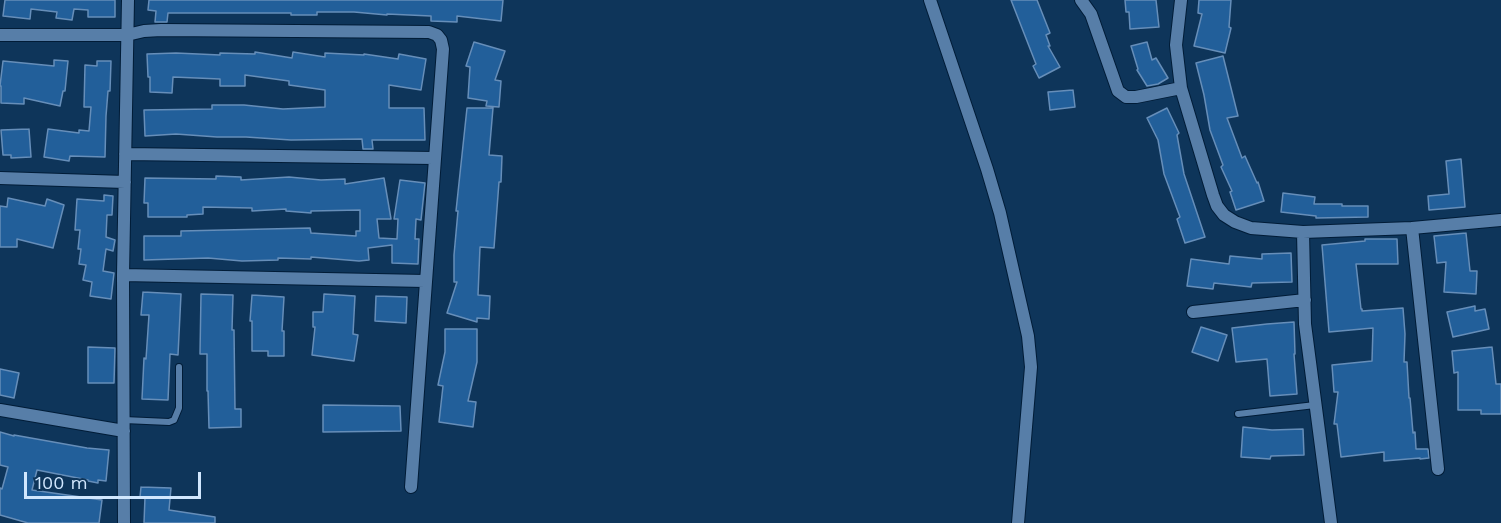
<!DOCTYPE html>
<html>
<head>
<meta charset="utf-8">
<style>
	body { margin:0 }
	#map { position:relative; width:1501px; height:523px; overflow:hidden; background:#0e355a; font-family:"Work Sans",sans-serif }
	canvas { display:block }
	.scale { position:absolute; left:24px; top:472px; width:177px; height:27px; box-sizing:border-box; border:3px solid #d1e7fe; border-top:0; padding-left:8px; font-size:18px; line-height:21px; white-space:nowrap; color:#d1e7fe; -webkit-text-stroke:4px #0e355a; paint-order:stroke }
</style>
</head>
<body>
<div id="map">
<canvas width="1501" height="523"></canvas>
<div class="scale">100 m</div>
</div>
<script>
const ctx = document.querySelector('canvas').getContext('2d');
ctx.lineJoin = 'round';
function paint(path, color) {
  ctx.fillStyle = color;
  ctx.fill(path, 'evenodd');
}
function toPath(rows) {
  const path = new Path2D();
  for (const r of rows) {
    path.moveTo(r[0], r[1]);
    for (let i = 2; i < r.length; i += 2) path.lineTo(r[i], r[i + 1]);
  }
  return path;
}
function strokePath(path, color, width, dash) {
  ctx.strokeStyle = color;
  ctx.lineWidth = width;
  ctx.lineCap = dash ? 'butt' : 'round';
  ctx.setLineDash(dash || []);
  ctx.stroke(path);
}
const building = toPath([
	[5,0,115,0,115,17,88,17,88,10,74,9,72,20,56,18,57,12,31,9,30,19,3,16,5,0],
	[149,0,503,0,501,21,457,16,457,22,431,21,431,16,387,14,387,15,354,12,317,12,317,15,291,15,291,13,168,13,167,22,155,22,156,11,148,10,149,0],
	[1011,0,1037,0,1050,33,1046,35,1050,46,1048,46,1060,67,1039,78,1033,66,1036,64,1011,0],
	[1125,0,1156,0,1159,27,1130,29,1129,12,1126,12,1125,0],
	[1199,0,1231,0,1229,27,1231,28,1225,53,1194,46,1202,14,1198,13,1199,0],
	[474,42,505,51,495,80,501,81,499,107,486,106,487,101,468,98,470,67,466,66,474,42],
	[1147,42,1152,60,1156,58,1168,78,1158,84,1147,86,1137,70,1138,69,1131,46,1147,42],
	[255,52,292,58,293,52,325,57,325,53,364,55,364,54,398,59,399,54,426,59,421,90,389,85,389,108,424,108,425,140,372,140,373,149,363,149,362,139,291,140,246,137,217,137,176,134,145,136,144,110,212,109,212,105,244,105,283,109,325,107,325,90,289,85,289,81,245,75,245,86,220,86,220,79,173,77,172,93,150,92,150,77,148,77,147,54,176,53,220,55,220,53,255,54,255,52],
	[1223,56,1238,116,1227,118,1242,158,1245,156,1257,183,1258,182,1264,201,1236,210,1230,192,1232,191,1221,167,1223,165,1210,130,1204,95,1196,63,1223,56],
	[54,60,68,61,65,91,63,91,60,106,24,98,24,104,1,103,1,86,0,86,3,61,54,66,54,60],
	[97,61,111,61,110,91,108,91,106,116,105,157,70,156,69,161,44,157,48,129,79,133,79,130,89,131,91,107,84,107,85,65,97,66,97,61],
	[1073,90,1075,107,1050,110,1048,92,1073,90],
	[467,108,493,108,489,155,502,156,501,182,499,182,494,248,480,247,478,295,490,296,489,319,477,318,477,322,447,313,457,282,454,282,454,255,458,211,456,211,467,108],
	[1167,108,1179,133,1177,135,1184,174,1205,237,1185,243,1177,219,1180,217,1164,174,1158,140,1147,118,1167,108],
	[29,129,31,157,11,158,11,155,3,155,1,130,29,129],
	[1461,159,1465,207,1429,210,1428,196,1449,194,1446,161,1461,159],
	[216,176,241,177,241,180,289,177,321,180,345,179,345,184,384,178,391,219,377,219,379,238,397,239,398,219,394,219,400,180,425,183,421,220,416,219,415,239,419,239,418,264,392,263,392,245,368,248,369,260,359,261,311,257,311,259,278,258,278,260,242,261,208,258,144,260,144,236,181,236,181,231,310,228,311,233,356,236,356,231,360,231,360,210,311,211,311,213,286,211,286,209,252,211,252,208,203,207,203,214,187,215,187,217,148,217,148,203,144,203,145,178,216,179,216,176],
	[1283,193,1315,197,1314,204,1342,204,1342,206,1368,206,1368,217,1316,218,1316,216,1281,212,1283,193],
	[104,195,113,196,112,215,107,215,106,237,115,240,113,251,106,249,103,271,114,273,111,299,90,296,92,282,83,280,86,265,79,264,81,249,78,249,80,230,75,230,77,199,104,201,104,195],
	[8,198,45,206,47,199,64,205,53,248,17,239,17,247,0,247,0,206,7,207,8,198],
	[1466,233,1470,271,1477,271,1476,294,1444,292,1446,262,1437,263,1434,236,1466,233],
	[1365,239,1397,239,1398,264,1356,264,1361,309,1362,309,1362,311,1403,308,1405,334,1404,362,1407,362,1409,398,1410,398,1413,433,1415,432,1416,449,1428,449,1429,458,1420,459,1420,458,1384,461,1384,452,1341,457,1337,424,1334,424,1338,392,1334,392,1332,365,1372,361,1373,328,1329,332,1322,245,1365,241,1365,239],
	[1291,253,1292,282,1252,283,1251,287,1214,283,1213,289,1187,286,1191,259,1229,264,1230,256,1262,259,1262,254,1291,253],
	[143,292,181,294,178,355,170,354,168,400,142,399,144,358,146,359,149,315,141,315,143,292],
	[201,294,233,295,232,330,234,330,235,409,241,409,241,427,209,428,208,391,207,391,207,354,200,354,201,294],
	[324,294,355,296,353,334,358,335,354,361,312,355,315,327,313,327,313,312,323,312,324,294],
	[252,295,284,297,282,331,284,331,284,356,268,356,268,351,252,351,252,321,250,321,252,295],
	[376,296,407,297,406,323,375,321,376,296],
	[1475,306,1475,311,1485,309,1489,329,1453,337,1447,312,1475,306],
	[1294,322,1295,354,1294,354,1297,394,1270,396,1267,359,1236,362,1232,328,1267,324,1294,322],
	[1201,327,1227,335,1218,361,1192,352,1201,327],
	[445,329,477,329,477,362,468,401,476,402,473,427,439,422,443,386,438,385,445,352,445,329],
	[88,347,115,348,114,383,88,383,88,347],
	[1492,347,1496,384,1501,384,1501,414,1481,414,1481,410,1458,410,1458,372,1454,373,1452,351,1492,347],
	[0,369,19,373,14,398,0,395,0,369],
	[323,405,400,406,401,431,323,432,323,405],
	[1243,427,1272,430,1303,429,1304,455,1271,456,1270,459,1241,457,1243,427],
	[0,432,14,436,14,435,87,448,109,450,106,481,98,480,98,483,88,481,88,480,37,470,32,490,102,500,99,523,28,523,0,515,0,488,2,489,8,467,0,465,0,432],
	[141,487,171,488,169,510,215,517,215,523,144,523,145,497,140,497,141,487]
]);
const lane = toPath([
	[1238,414,1315,405],
	[124,420,169,422,174,420,179,408,179,367]
]);
const street = toPath([
	[930,0,987,169,1000,213,1028,336,1031,367,1018,523],
	[1081,0,1091,14,1118,91,1126,97,1136,97,1181,88],
	[1181,0,1176,45,1181,88,1213,195,1217,206,1224,215,1235,222,1251,228,1303,232,1412,228,1501,220],
	[0,35,127,35,144,31,161,30,429,32,437,35,441,40,443,49,411,487],
	[125,154,434,158],
	[0,178,125,182],
	[1412,228,1438,469],
	[1303,232,1305,324,1331,523],
	[123,275,425,281],
	[1193,312,1305,300],
	[0,410,124,431],
	[124,523,123,275,128,0]
]);
paint(building, '#225f9a');
strokePath(building, '#668eb9', 1.5);
strokePath(lane, '#011c37', 8);
strokePath(street, '#011c37', 14);
strokePath(lane, '#577ea8', 6);
strokePath(street, '#577ea8', 12);
</script>
</body>
</html>
